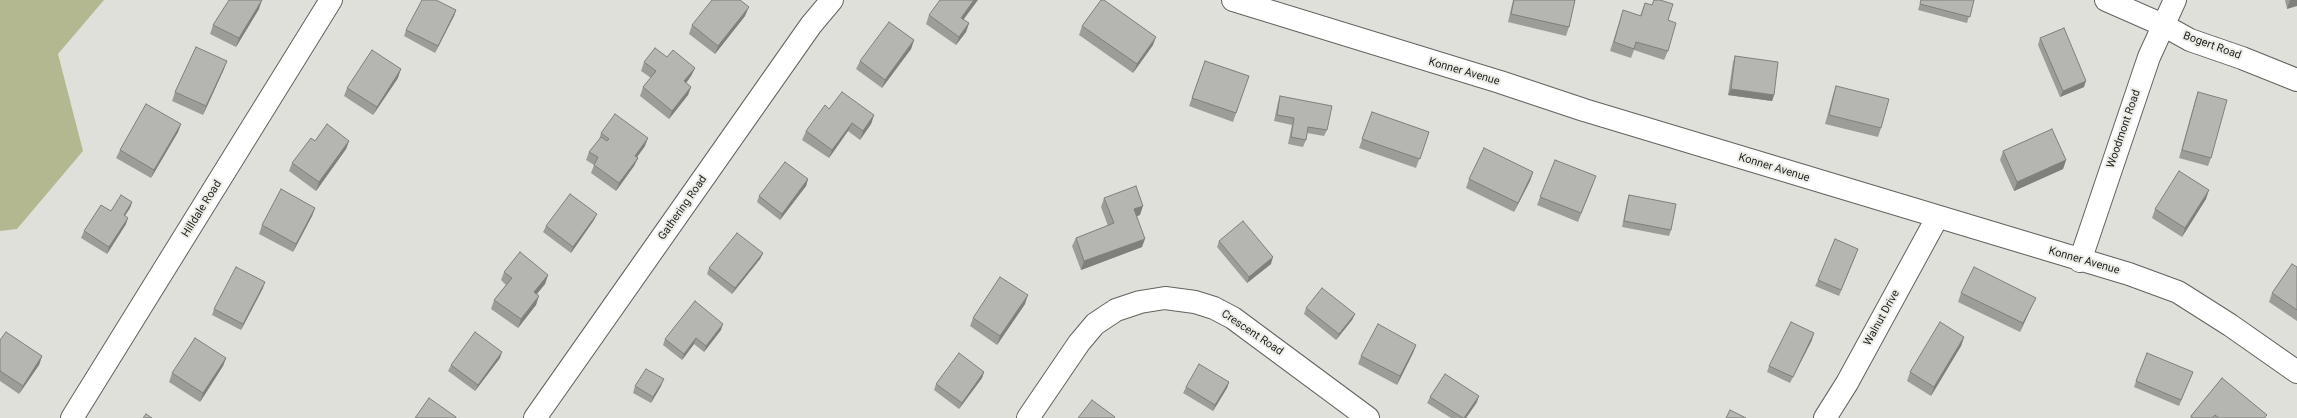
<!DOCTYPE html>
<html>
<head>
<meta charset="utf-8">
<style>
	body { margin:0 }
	canvas { display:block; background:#e0e0db }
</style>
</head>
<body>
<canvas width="2297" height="418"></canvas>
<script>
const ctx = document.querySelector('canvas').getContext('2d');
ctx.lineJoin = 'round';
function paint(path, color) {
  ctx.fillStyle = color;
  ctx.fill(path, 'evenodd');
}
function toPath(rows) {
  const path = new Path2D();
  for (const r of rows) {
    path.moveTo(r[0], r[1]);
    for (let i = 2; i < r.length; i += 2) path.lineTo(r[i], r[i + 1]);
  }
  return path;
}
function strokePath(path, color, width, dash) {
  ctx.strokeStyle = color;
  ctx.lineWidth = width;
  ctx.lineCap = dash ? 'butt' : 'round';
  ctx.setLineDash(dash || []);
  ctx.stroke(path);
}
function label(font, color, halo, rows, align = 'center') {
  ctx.font = font + ' Roboto,sans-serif';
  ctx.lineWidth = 4;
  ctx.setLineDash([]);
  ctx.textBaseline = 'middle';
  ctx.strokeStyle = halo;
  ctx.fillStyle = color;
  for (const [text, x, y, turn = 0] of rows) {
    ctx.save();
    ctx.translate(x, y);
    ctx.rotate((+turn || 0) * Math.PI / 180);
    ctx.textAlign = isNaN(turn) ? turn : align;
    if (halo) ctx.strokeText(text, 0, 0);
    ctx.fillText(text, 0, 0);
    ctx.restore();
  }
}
const green = toPath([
	[0,0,104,0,58,54,83,151,17,229,0,231]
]);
const minor = toPath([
	[1233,0,1500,82,1584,110,2129,274,2178,292,2230,325,2297,372],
	[2106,0,2163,25,2190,40,2242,58,2297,80],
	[2080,261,2149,57,2175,0],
	[72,418,331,0],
	[535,418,811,25,832,0],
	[1028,418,1079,343,1095,324,1116,310,1140,302,1165,298,1195,302,1214,308,1233,318,1368,418],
	[1825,418,1847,383,1937,218]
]);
const wall = toPath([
	[1513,0,1575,0,1569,27,1566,36,1508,22],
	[1921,0,1974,0,1967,23,1918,10],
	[2285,0,2297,0,2287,9],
	[1645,3,1668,20,1668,51,1664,60,1634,50,1631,58,1610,51,1623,10,1640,16],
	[259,9,236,47,210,34,213,25],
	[456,10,454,16,435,53,404,36,406,30],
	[929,15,963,20,969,23,966,32,956,45,926,24],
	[745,16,715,54,689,34,692,25],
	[1082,26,1153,45,1133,73,1079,35],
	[2040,38,2084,87,2060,97,2038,45],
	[914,40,911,49,882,88,856,69,860,61],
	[1735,56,1774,95,1772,101,1728,95,1733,62],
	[667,57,695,68,691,76,686,83,691,87,688,95,669,119,640,96,643,87,651,78,641,71,644,62],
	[1205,61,1249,76,1233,122,1189,106],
	[224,69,203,115,172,101,175,92],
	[398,78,373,115,344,96,347,88],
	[1836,86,1881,128,1878,137,1825,124,1833,95],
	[2198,92,2211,158,2208,166,2179,158,2195,101],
	[1280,96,1327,130,1324,136,1307,133,1306,140,1303,147,1288,144,1292,125,1274,121,1278,102],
	[829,109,874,115,871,124,860,140,848,131,829,158,802,140,806,131],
	[1372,112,1429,132,1416,168,1359,148],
	[181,124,178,132,151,178,116,158,120,150],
	[601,133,645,146,637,157,638,158,634,166,616,191,591,173,594,165,586,160,589,152,599,140],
	[315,141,349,141,346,149,316,191,289,171,292,163],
	[2003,151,2066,160,2063,169,2014,191,2000,160],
	[1533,172,1530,181,1514,212,1466,188,1469,179],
	[808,179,806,186,780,220,757,202,759,196],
	[1593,185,1578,222,1537,205,1540,197],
	[1629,195,1671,230,1669,236,1622,227,1627,201],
	[1104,198,1140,215,1137,216,1142,247,1081,270,1072,246,1076,238,1108,226,1101,207],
	[2206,199,2182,237,2152,218,2155,209],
	[132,202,130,208,125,216,126,224,107,254,81,238,84,231,111,211],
	[315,208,312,216,293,252,259,234,262,225],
	[594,220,571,253,543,232,546,226],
	[1219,241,1271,264,1247,283,1217,247],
	[763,253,760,259,732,294,707,274,709,268],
	[1856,255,1839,296,1815,286,1818,280],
	[2297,267,2297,321,2269,302,2272,293],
	[504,272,548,275,545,284,537,294,536,305,518,328,491,309,494,300,506,285,501,280],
	[263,288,241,330,212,315,214,309],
	[1961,293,2032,306,2020,332,1958,302],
	[1025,304,997,345,970,326,973,318],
	[1306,308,1355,314,1352,320,1336,340,1304,314],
	[721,330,704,352,694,344,682,360,663,345,665,339],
	[1964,337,1961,346,1931,396,1907,381,1910,372],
	[0,340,42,356,39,365,19,394,0,381],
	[1812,340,1790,383,1767,372,1769,366],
	[1416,345,1413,353,1397,385,1358,364,1361,356],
	[226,358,223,366,200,402,169,382,172,373],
	[500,358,475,391,448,371,451,365],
	[984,372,982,378,959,409,934,390,936,384],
	[2193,372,2179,406,2134,387,2136,381],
	[2222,378,2267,415,2265,418,2190,418,2191,416],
	[1229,382,1227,388,1213,411,1183,393,1186,387],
	[635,386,661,386,651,403,633,393],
	[1430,397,1477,402,1466,418,1451,418,1427,403]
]);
const shadedWall = toPath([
	[262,0,259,9,236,47,239,38],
	[974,0,978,0,958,27,961,18],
	[2290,0,2297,0,2297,6,2287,9],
	[749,7,745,16,715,54,718,46],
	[456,10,454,16,435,53,438,46],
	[969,23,966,32,956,45,959,37],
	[1156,37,1153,45,1133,73,1137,64],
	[914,40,911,49,882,88,885,80],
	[227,61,224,69,203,115,206,106],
	[695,68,691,76,681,90,684,81],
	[401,69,398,78,373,115,377,107],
	[2086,81,2084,87,2060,97,2063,91],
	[691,87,688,95,669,119,672,111],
	[1731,89,1774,95,1772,101,1728,95],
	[874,115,871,124,860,140,863,131],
	[852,123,848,131,829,158,832,150],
	[181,124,178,132,151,178,154,170],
	[648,138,645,146,632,164,635,156],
	[349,141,346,149,316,191,319,182],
	[638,158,634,166,616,191,619,183],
	[2066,160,2063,169,2014,191,2017,182],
	[1533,172,1530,181,1514,212,1518,203],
	[808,179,806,186,780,220,782,214],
	[2209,190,2206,199,2182,237,2185,228],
	[132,202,130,208,121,221,124,215],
	[1143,206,1140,215,1131,218,1134,209],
	[315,208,312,216,293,252,296,244],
	[597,214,594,220,571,253,573,247],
	[128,218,126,224,107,254,109,247],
	[1145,239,1142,247,1081,270,1084,261],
	[763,253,760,259,732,294,735,288],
	[1273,257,1271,264,1247,283,1249,277],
	[548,275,545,284,531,301,534,292],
	[265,282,263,288,241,330,243,324],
	[1028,295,1025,304,997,345,1000,336],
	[539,296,536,305,518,328,521,319],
	[2036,298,2032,306,2020,332,2023,323],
	[1355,314,1352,320,1336,340,1339,334],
	[723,324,721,330,704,352,706,346],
	[1814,333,1812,340,1790,383,1793,377],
	[1964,337,1961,346,1931,396,1934,387],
	[696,338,694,344,682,360,684,354],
	[1416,345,1413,353,1397,385,1400,376],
	[502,352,500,358,475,391,478,385],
	[42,356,39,365,19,394,23,386],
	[226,358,223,366,200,402,203,393],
	[984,372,982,378,959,409,962,403],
	[664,379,661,386,651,403,653,397],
	[1229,382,1227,388,1213,411,1215,405],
	[1479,396,1477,402,1466,418,1464,418]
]);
const building = toPath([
	[229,0,262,0,239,38,213,25,229,0],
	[422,0,436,0,456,10,438,46,406,30,422,0],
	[712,0,740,0,749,7,718,46,692,25,712,0],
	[940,0,974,0,961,18,969,23,959,37,929,15,940,0],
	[1101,0,1104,0,1156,37,1137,64,1082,26,1101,0],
	[1514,0,1575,0,1569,27,1511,14,1514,0],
	[1654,0,1660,0,1673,4,1668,20,1676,23,1668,51,1636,42,1634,49,1614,42,1623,10,1641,16,1645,3,1652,5,1654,0],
	[1921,0,1974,0,1970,17,1920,4,1921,0],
	[889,22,914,40,885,80,860,61,889,22],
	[2064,28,2086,81,2063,91,2040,38,2064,28],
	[196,47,227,61,206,106,175,92,196,47],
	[655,48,667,57,673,50,695,68,684,81,691,87,672,111,643,87,656,71,644,62,655,48],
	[372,50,401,69,377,107,347,88,372,50],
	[1735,56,1778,62,1774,95,1731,89,1735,56],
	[1205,61,1249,76,1236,113,1192,98,1205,61],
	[1836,86,1889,99,1881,128,1829,115,1836,86],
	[842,92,874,115,863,131,852,123,832,150,806,131,825,105,829,109,842,92],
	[2198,92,2227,100,2211,158,2182,150,2198,92],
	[1280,96,1332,106,1327,130,1308,127,1306,140,1291,137,1294,118,1277,115,1280,96],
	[146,104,181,124,154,170,120,150,146,104],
	[1372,112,1429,132,1420,159,1362,139,1372,112],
	[615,114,648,138,635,156,638,158,619,183,594,165,598,157,589,152,601,137,607,141,609,139,601,133,615,114],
	[327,124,349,141,319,182,292,163,311,138,315,141,327,124],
	[2052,129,2066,160,2017,182,2003,151,2052,129],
	[1484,148,1533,172,1518,203,1469,179,1484,148],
	[1555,160,1596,176,1581,213,1540,197,1555,160],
	[785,162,808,179,782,214,759,196,785,162],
	[2179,171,2209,190,2185,228,2155,209,2179,171],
	[1136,186,1143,206,1134,209,1145,239,1084,261,1076,238,1114,223,1104,198,1136,186],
	[281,189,315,208,296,244,262,225,281,189],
	[570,194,597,214,573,247,546,226,570,194],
	[121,195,132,202,124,215,128,218,109,247,84,231,101,205,111,211,121,195],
	[1629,195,1676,204,1671,230,1624,221,1629,195],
	[1243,221,1273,257,1249,277,1219,241,1243,221],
	[737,233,763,253,735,288,709,268,737,233],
	[1835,239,1858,249,1841,290,1818,280,1835,239],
	[520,252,548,275,534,292,539,296,521,319,494,300,512,278,504,272,520,252],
	[2292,264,2297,267,2297,310,2272,293,2292,264],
	[236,267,265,282,243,324,214,309,236,267],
	[1974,267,2036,298,2023,323,1961,293,1974,267],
	[1000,277,1028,295,1000,336,973,318,1000,277],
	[1322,288,1355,314,1339,334,1306,308,1322,288],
	[695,301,723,324,706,346,696,338,684,354,665,339,695,301],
	[1791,322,1814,333,1793,377,1769,366,1791,322],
	[1940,322,1964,337,1934,387,1910,372,1940,322],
	[1378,324,1416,345,1400,376,1361,356,1378,324],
	[6,332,42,356,23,386,0,371,0,340,6,332],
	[475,332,502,352,478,385,451,365,475,332],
	[195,338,226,358,203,393,172,373,195,338],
	[959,353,984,372,962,403,936,384,959,353],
	[2147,353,2193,372,2181,400,2136,381,2147,353],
	[1199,364,1229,382,1215,405,1186,387,1199,364],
	[646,369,664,379,653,397,635,386,646,369],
	[1445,374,1479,396,1464,418,1463,418,1430,397,1445,374],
	[2222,378,2267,415,2264,418,2219,418,2215,415,2212,418,2193,418,2191,416,2222,378],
	[429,398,456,417,456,418,415,418,429,398],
	[1092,400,1115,417,1114,418,1078,418,1092,400],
	[1730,410,1746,418,1726,418,1730,410],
	[146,414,152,418,143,418,146,414]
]);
const streetNames = [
	["Bogert Road",2212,46,20],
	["Konner Avenue",1464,72,16],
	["Woodmont Road",2124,129,-71],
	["Konner Avenue",1774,168,17],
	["Gathering Road",683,208,-55],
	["Hilldale Road",202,209,-58],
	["Konner Avenue",2084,261,16],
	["Walnut Drive",1882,318,-61],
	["Crescent Road",1252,333,34]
];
paint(green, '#b4b891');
strokePath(minor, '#62625e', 24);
strokePath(minor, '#fff', 22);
paint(wall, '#9c9d98');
paint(shadedWall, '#7f7f7c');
paint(building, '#b5b6b1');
strokePath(building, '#7f7f7c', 1);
label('11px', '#1d1d1b', '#edede8', streetNames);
</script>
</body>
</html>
